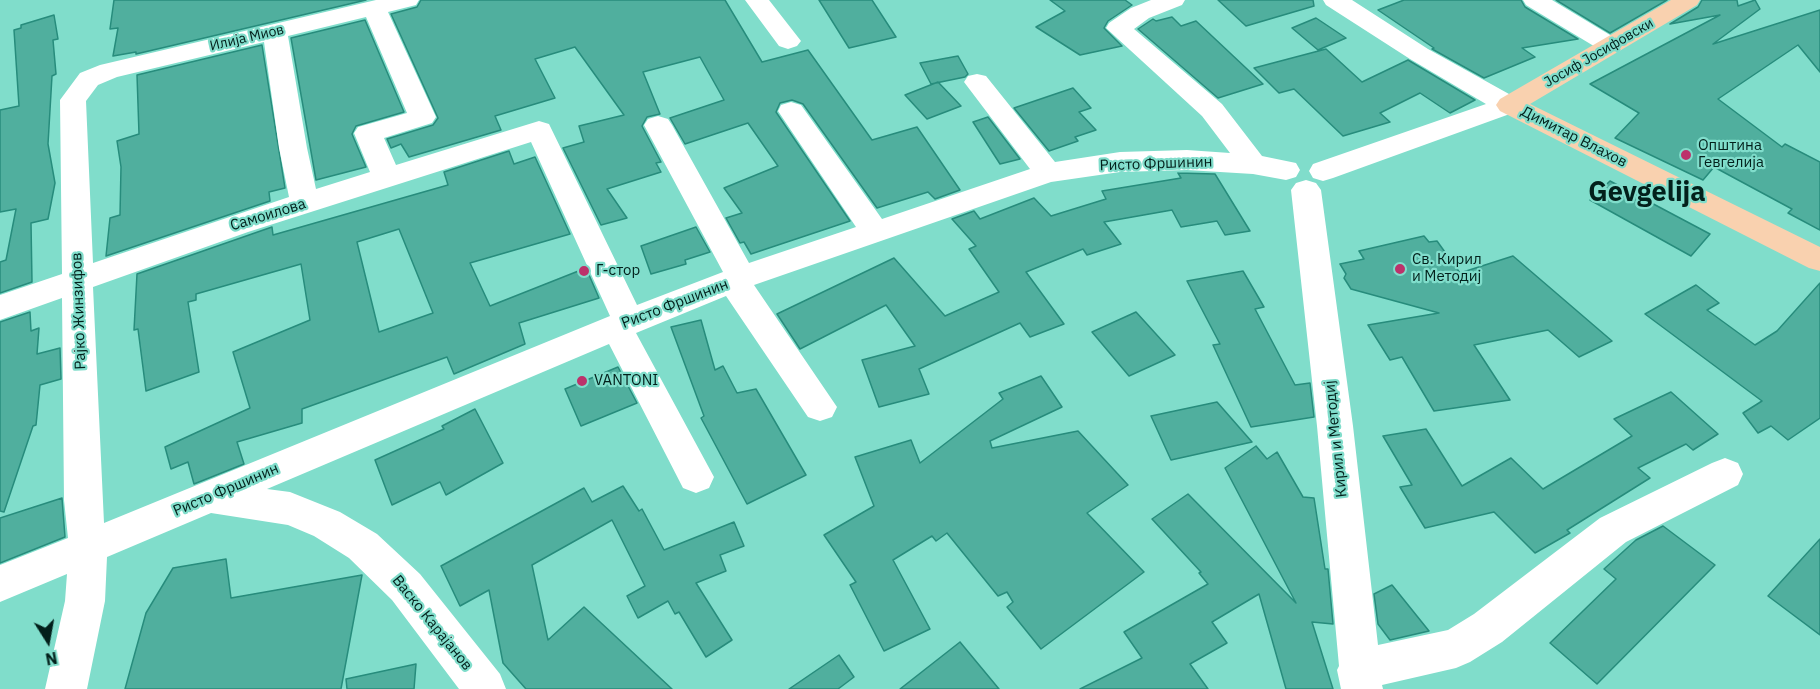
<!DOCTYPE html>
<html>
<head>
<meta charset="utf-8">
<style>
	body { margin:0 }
	#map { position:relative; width:1820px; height:689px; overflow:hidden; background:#80ddcb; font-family:"IBM Plex Sans",sans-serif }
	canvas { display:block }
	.north { position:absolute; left:18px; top:611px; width:60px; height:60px; -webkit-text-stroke:4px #80ddcb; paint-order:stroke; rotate:169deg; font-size:16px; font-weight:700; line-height:24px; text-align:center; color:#02201b }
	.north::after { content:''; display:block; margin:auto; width:21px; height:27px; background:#02201b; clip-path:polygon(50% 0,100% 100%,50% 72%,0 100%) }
</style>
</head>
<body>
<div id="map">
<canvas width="1820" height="689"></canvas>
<div class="north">N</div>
</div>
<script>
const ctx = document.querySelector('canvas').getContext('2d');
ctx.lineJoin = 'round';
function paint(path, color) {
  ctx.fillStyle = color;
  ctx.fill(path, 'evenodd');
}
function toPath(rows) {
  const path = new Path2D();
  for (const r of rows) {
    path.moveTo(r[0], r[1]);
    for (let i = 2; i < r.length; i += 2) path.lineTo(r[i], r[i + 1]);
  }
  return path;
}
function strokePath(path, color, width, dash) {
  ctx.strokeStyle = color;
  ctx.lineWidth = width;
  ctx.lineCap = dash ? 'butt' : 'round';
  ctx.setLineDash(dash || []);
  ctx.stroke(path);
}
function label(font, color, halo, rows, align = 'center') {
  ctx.font = font + ' "IBM Plex Sans",sans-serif';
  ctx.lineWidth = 4.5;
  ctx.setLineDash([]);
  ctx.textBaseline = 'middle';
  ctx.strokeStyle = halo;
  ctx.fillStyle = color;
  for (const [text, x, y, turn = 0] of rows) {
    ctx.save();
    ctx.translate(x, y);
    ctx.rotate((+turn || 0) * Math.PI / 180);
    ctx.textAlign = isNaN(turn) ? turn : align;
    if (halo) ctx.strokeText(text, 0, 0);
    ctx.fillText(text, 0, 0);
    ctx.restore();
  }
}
const building = toPath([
	[114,0,366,0,136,54,136,52,113,56,118,28,110,29,114,0],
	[421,0,725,0,762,62,808,50,872,140,917,127,960,190,935,199,928,192,877,208,803,104,792,100,780,103,776,112,850,221,751,254,744,242,740,243,726,218,742,213,724,188,778,166,748,123,685,144,670,118,724,100,700,57,643,72,660,114,647,117,642,126,661,162,656,163,661,172,607,189,627,218,601,225,563,148,584,142,579,126,624,115,575,47,535,59,555,98,495,116,501,130,409,157,401,144,391,148,387,139,433,125,438,118,391,14,417,7,421,0],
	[819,0,872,0,896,37,849,48,819,0],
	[1050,0,1125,0,1132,5,1108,21,1104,28,1122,46,1080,55,1036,27,1065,11,1050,0],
	[1218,0,1313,0,1314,6,1246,26,1218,0],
	[1404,0,1521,0,1525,7,1578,39,1522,48,1535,57,1484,78,1432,49,1434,48,1378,10,1404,0],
	[1556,0,1667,0,1610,33,1556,0],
	[1702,0,1737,0,1738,6,1755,0,1760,9,1713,44,1820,10,1820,72,1798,45,1718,99,1782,147,1785,144,1820,162,1820,230,1788,213,1792,209,1714,167,1703,180,1615,138,1639,113,1590,84,1720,15,1670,24,1698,7,1702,0],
	[54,15,58,39,53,40,56,74,52,76,48,144,55,183,48,219,31,223,32,282,0,293,0,262,6,260,16,209,0,212,0,110,19,106,14,30,21,28,21,25,54,15],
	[1172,17,1181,26,1196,21,1263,84,1218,98,1138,29,1153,19,1156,21,1172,17],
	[1316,18,1346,38,1318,50,1292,28,1316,18],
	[365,20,404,112,356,126,352,134,366,167,316,180,291,38,365,20],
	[262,45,285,188,269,192,270,201,106,256,110,218,120,215,121,167,117,141,139,134,137,75,262,45],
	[1326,49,1362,82,1408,60,1475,100,1450,113,1420,93,1380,113,1390,122,1343,136,1294,89,1279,93,1254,68,1326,49],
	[958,56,968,74,965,77,931,84,920,63,958,56],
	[938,82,961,106,927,119,905,95,938,82],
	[1073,88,1091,108,1079,112,1096,130,1075,137,1078,141,1049,151,1014,108,1073,88],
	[988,117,1020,159,1000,164,973,122,988,117],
	[509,151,514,164,535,157,570,234,470,263,490,306,586,268,599,298,519,323,525,344,454,374,447,357,302,409,302,423,237,442,244,464,194,484,188,462,171,469,165,447,250,408,233,352,310,320,301,264,196,294,196,300,188,302,199,372,146,391,138,329,134,330,137,274,272,227,273,235,448,185,444,172,509,151],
	[399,229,433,313,379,332,357,242,399,229],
	[1178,173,1215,174,1250,231,1225,235,1217,221,1181,227,1172,210,1104,222,1121,244,1087,255,1083,249,1026,272,1064,324,1030,337,1020,323,919,369,929,394,879,407,862,360,915,346,886,305,800,349,777,314,894,258,945,316,999,292,969,249,976,246,952,219,974,211,980,219,1034,198,1051,216,1106,199,1102,191,1181,178,1178,173],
	[1610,181,1710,234,1691,256,1590,200,1610,181],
	[696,227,710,252,685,260,686,264,651,274,641,246,696,227],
	[1424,236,1429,242,1437,241,1460,273,1513,256,1612,341,1579,357,1548,330,1474,345,1510,400,1434,411,1402,357,1390,360,1368,325,1439,313,1351,289,1344,278,1346,274,1340,264,1364,259,1359,251,1424,236],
	[1243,271,1264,307,1255,309,1295,385,1310,383,1314,417,1251,427,1213,345,1220,344,1187,281,1243,271],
	[1820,283,1820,418,1788,440,1771,426,1758,433,1743,413,1762,401,1645,314,1696,285,1719,303,1707,310,1755,345,1777,331,1820,283],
	[30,312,31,331,39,328,37,354,60,348,61,379,40,385,36,425,33,426,4,512,0,511,0,322,30,312],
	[1136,312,1175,355,1129,376,1092,332,1136,312],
	[701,320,715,370,723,366,737,393,756,389,806,475,747,504,701,418,704,416,671,327,701,320],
	[618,367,637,403,581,426,565,389,618,367],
	[1041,376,1062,407,990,441,992,448,1078,431,1128,485,1087,513,1144,572,1041,649,1007,607,1013,602,1007,592,998,596,947,533,936,541,932,536,893,560,930,629,884,651,850,585,856,582,824,535,874,506,855,457,911,440,920,463,1003,399,999,393,1041,376],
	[1671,392,1718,434,1693,450,1686,444,1638,468,1650,478,1567,530,1570,533,1535,553,1494,512,1425,528,1400,487,1412,485,1383,436,1426,429,1462,486,1511,458,1543,489,1632,436,1614,419,1671,392],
	[1217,402,1252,442,1171,460,1151,416,1217,402],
	[475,409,503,463,446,495,440,482,392,505,375,460,444,429,442,426,475,409],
	[1256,446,1267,459,1277,452,1303,497,1314,498,1325,569,1328,569,1333,624,1312,622,1333,689,1286,689,1259,594,1212,622,1227,643,1190,664,1208,689,1080,689,1142,658,1124,632,1208,584,1199,573,1201,572,1152,519,1188,494,1296,603,1225,468,1256,446],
	[623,486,639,511,642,509,664,550,734,522,744,546,720,555,726,571,696,583,732,640,706,657,679,612,675,614,668,601,638,618,627,596,645,586,612,520,532,565,548,640,584,607,672,689,526,689,503,663,489,590,460,606,441,566,584,488,592,502,623,486],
	[62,498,65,537,0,563,0,518,62,498],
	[1663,526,1715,565,1597,684,1550,643,1616,579,1604,569,1636,540,1663,526],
	[1820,539,1820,635,1768,596,1820,539],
	[226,559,231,598,362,575,341,689,125,689,146,613,173,568,226,559],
	[1392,585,1429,631,1390,640,1378,624,1374,594,1392,585],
	[960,642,999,689,900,689,960,642],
	[839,655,854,677,838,689,789,689,839,655],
	[416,664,414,689,347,689,346,679,416,664]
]);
const minor = toPath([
	[376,0,419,0,416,5,388,12,436,117,432,123,384,138,396,165,539,121,549,124,637,305,723,272,644,125,648,119,658,116,668,119,672,125,749,263,856,227,778,111,781,105,791,102,801,105,882,219,1030,169,964,82,968,76,977,74,986,76,1055,162,1120,152,1187,150,1230,153,1202,116,1106,28,1109,23,1131,8,1151,0,1185,0,1182,5,1149,18,1134,29,1222,104,1262,156,1296,163,1300,170,1296,177,1286,180,1253,174,1187,170,1120,172,1051,182,754,285,837,407,832,417,820,421,808,417,726,296,636,333,714,477,709,488,696,493,683,488,609,344,267,489,290,492,340,512,377,534,420,574,500,674,506,689,459,689,392,600,349,558,314,536,288,525,211,513,107,557,105,601,87,689,45,689,65,601,67,574,0,602,0,565,68,538,64,500,62,298,0,320,0,295,62,274,60,100,80,73,100,65,376,0],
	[366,17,407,113,358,127,354,133,370,172,316,189,307,148,288,36,366,17],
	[264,42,279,148,289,197,93,263,86,101,98,85,117,77,264,42],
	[531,142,610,316,104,523,93,287,248,232,531,142],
	[745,0,769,0,801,41,797,46,788,49,779,46,745,0],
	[1323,0,1352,0,1428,49,1518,99,1522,105,1518,111,1333,178,1323,181,1313,178,1309,171,1313,164,1486,104,1410,59,1326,5,1323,0],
	[1523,0,1552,0,1620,41,1624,46,1620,51,1611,54,1602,51,1526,5,1523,0],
	[1306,180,1316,183,1321,190,1353,426,1378,645,1448,630,1474,614,1600,518,1712,463,1725,458,1738,463,1743,474,1738,485,1626,542,1502,642,1470,662,1456,668,1382,685,1383,689,1341,689,1337,670,1339,666,1317,426,1291,190,1296,183,1306,180]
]);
const major = toPath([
	[1671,0,1700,0,1697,5,1530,104,1820,247,1820,271,1809,268,1500,111,1496,105,1500,99,1671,0]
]);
const markers = [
	[1686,155,6,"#bc326b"],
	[1400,269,6,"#bc326b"],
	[584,271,6,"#bc326b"],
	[582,381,6,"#bc326b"]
];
const farStreetnames = [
	["Илија Миов",247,38,-13],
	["Јосиф Јосифовски",1599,53,-30]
];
const streetNames = [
	["Димитар Влахов",1574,137,27],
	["Ристо Фршинин",1156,164,-2],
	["Самоилова",268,215,-17],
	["Ристо Фршинин",675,304,-21],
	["Рајко Жинзифов",79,311,-92],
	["Кирил и Методиј",1336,439,-96],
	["Ристо Фршинин",226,490,-23],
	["Вaско Карајанов",432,623,51]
];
const poiNames = [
	["Општина",1698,146],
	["Гевгелија",1698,163],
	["Св. Кирил",1412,260],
	["и Методиј",1412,277],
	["Г-стор",596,271],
	["VANTONI",594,381]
];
const townNames = [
	["Gevgelija",1647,193]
];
paint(building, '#50af9e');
strokePath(building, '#278c7c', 1.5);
paint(minor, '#fff');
paint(major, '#f9d1af');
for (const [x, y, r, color] of markers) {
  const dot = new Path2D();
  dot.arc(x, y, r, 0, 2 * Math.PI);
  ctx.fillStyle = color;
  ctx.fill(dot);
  strokePath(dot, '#80ddcb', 2);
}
label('14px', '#02201b', '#80ddcb', farStreetnames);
label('15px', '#02201b', '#80ddcb', streetNames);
label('15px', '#02201b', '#80ddcb', poiNames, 'left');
label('bold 27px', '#02201b', '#80ddcb', townNames);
</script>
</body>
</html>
